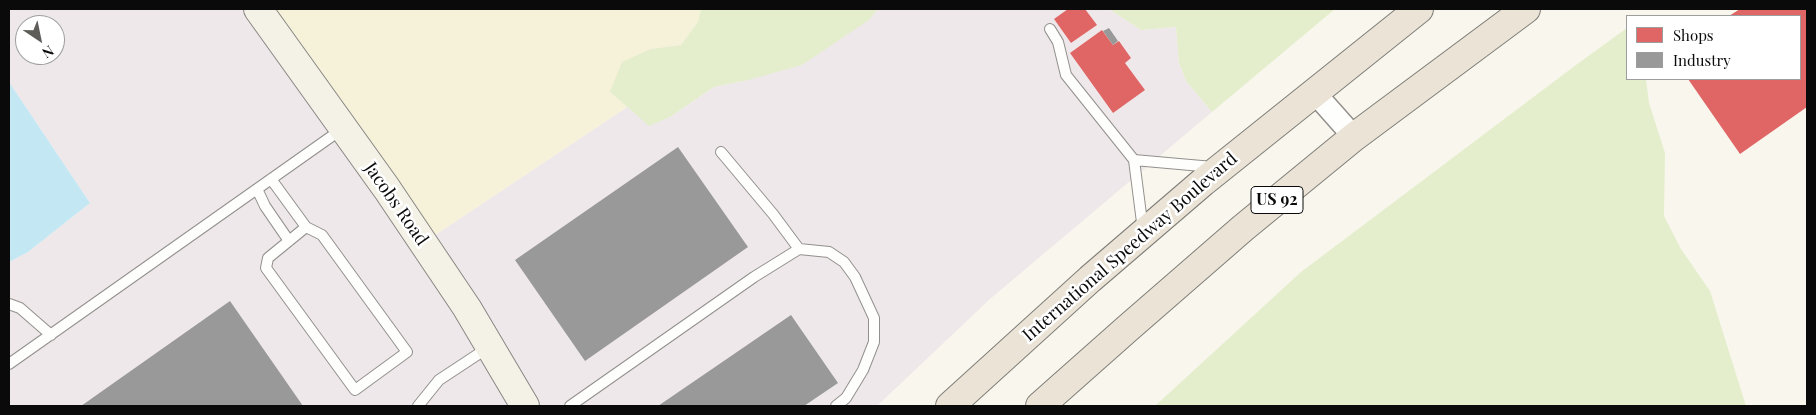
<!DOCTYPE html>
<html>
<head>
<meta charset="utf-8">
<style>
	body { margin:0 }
	#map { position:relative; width:1816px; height:415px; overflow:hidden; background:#f9f6ed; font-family:"Playfair Display",serif }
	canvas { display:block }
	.frame { position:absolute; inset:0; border:10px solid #0a0a0a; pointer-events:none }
	.legend { position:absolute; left:1626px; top:15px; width:175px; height:65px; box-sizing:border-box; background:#fff; border:1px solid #9d9d9d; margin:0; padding:6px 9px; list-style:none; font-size:15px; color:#0a0a0a }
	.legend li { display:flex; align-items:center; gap:10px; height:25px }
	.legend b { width:25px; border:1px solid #9d9d9d }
	.north { position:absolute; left:15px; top:15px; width:50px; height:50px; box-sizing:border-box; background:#fff; border:1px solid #9d9d9d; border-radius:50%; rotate:146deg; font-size:14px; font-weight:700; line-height:20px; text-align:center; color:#0a0a0a }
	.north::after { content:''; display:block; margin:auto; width:18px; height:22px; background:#5e5d59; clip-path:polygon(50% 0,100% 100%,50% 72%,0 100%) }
</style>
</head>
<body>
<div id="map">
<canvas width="1816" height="415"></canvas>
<div class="frame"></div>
<ul class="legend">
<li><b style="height:14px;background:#e06666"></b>Shops</li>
<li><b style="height:14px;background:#999"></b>Industry</li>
</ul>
<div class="north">N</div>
</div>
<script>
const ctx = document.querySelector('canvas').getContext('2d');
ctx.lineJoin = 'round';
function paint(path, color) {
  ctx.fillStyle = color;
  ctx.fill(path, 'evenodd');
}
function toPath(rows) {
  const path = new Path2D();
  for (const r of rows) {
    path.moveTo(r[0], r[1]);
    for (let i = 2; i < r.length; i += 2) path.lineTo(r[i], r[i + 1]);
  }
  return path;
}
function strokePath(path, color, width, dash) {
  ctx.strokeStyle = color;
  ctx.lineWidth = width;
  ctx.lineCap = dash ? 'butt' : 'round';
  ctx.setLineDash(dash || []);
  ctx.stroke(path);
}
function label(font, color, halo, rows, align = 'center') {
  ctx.font = font + ' "Playfair Display",serif';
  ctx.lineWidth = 5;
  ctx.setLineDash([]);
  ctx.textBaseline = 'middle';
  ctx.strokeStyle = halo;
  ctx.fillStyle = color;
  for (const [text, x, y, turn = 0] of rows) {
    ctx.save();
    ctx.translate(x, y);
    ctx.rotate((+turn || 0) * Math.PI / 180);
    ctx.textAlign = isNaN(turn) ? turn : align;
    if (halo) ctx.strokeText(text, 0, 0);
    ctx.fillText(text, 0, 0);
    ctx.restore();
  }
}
const industrial = toPath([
	[9,9,245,9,458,314,513,406,9,406,9,262,28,252,90,203,9,82],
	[25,25,55,25,55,55,25,55],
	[878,9,1109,9,1141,30,1176,27,1179,63,1186,81,1212,112,990,299,877,406,537,406,432,237,627,107,649,125,670,117,714,87,748,80,869,20]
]);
const farmland = toPath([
	[271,9,701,9,698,22,681,45,651,49,610,92,627,107,432,237]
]);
const green = toPath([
	[701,9,878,9,869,20,802,65,748,80,714,87,670,117,649,126,610,92,622,62,651,49,681,45,698,22],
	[1109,9,1335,9,1212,112,1186,81,1179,63,1176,27,1141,30],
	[1627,28,1627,79,1646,79,1649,103,1665,153,1664,216,1681,249,1710,291,1746,406,1155,406,1301,272,1580,62]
]);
const water = toPath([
	[9,82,90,203,28,252,9,262]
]);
const shops = toPath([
	[1068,9,1085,9,1097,25,1071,43,1054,19],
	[1740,9,1807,9,1807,107,1740,154,1688,79,1800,79,1800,16,1729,16],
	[1102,30,1113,45,1119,41,1131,58,1125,63,1145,90,1113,113,1070,53]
]);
const industry = toPath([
	[1109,28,1118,41,1113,45,1103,31],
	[678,147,748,247,585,361,515,260],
	[230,301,303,406,81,406],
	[791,315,838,383,804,406,658,406]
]);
const lane = toPath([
	[1050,29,1058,42,1066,75,1134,160],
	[721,152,773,214,799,249],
	[271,179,306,227,322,235,407,352,355,390,266,268,268,258,306,227],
	[257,189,265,206,289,241],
	[1143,230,1134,160,1213,167],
	[9,304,20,308,51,335],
	[9,364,342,129],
	[418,406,439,380,489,347],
	[570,406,754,277,799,249,829,252,844,262,855,277,874,318,874,342,863,370,846,398,836,406]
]);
const street = toPath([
	[1314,92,1354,137]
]);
const secondary = toPath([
	[258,9,387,189,467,308,525,406]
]);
const primary = toPath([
	[950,406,1090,279,1203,182,1419,9],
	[1040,406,1128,328,1243,228,1354,137,1526,9]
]);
const shields = [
	[1277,200,52]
];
const shieldNames = [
	["US 92",1277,200]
];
const streetNames = [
	["Jacobs Road",396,204,55],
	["International Speedway Boulevard",1130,247,-41]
];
paint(industrial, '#efe8eb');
paint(farmland, '#f6f1d9');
paint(green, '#e4eecd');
paint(water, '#c3e7f3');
paint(shops, '#e06666');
paint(industry, '#999');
strokePath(lane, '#92908c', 12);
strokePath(street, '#92908c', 24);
strokePath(secondary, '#888783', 30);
strokePath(primary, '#7f7e7a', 30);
strokePath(lane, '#fefefc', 10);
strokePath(street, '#fefefc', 21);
strokePath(secondary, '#f4f2e7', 28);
strokePath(primary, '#ebe4d6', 28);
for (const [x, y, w] of shields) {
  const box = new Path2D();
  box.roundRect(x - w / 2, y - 13.5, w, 27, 4);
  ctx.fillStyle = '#fff';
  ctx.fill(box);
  strokePath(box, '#0a0a0a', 1);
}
label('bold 16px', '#0a0a0a', null, shieldNames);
label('18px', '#0a0a0a', '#fff', streetNames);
</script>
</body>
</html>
